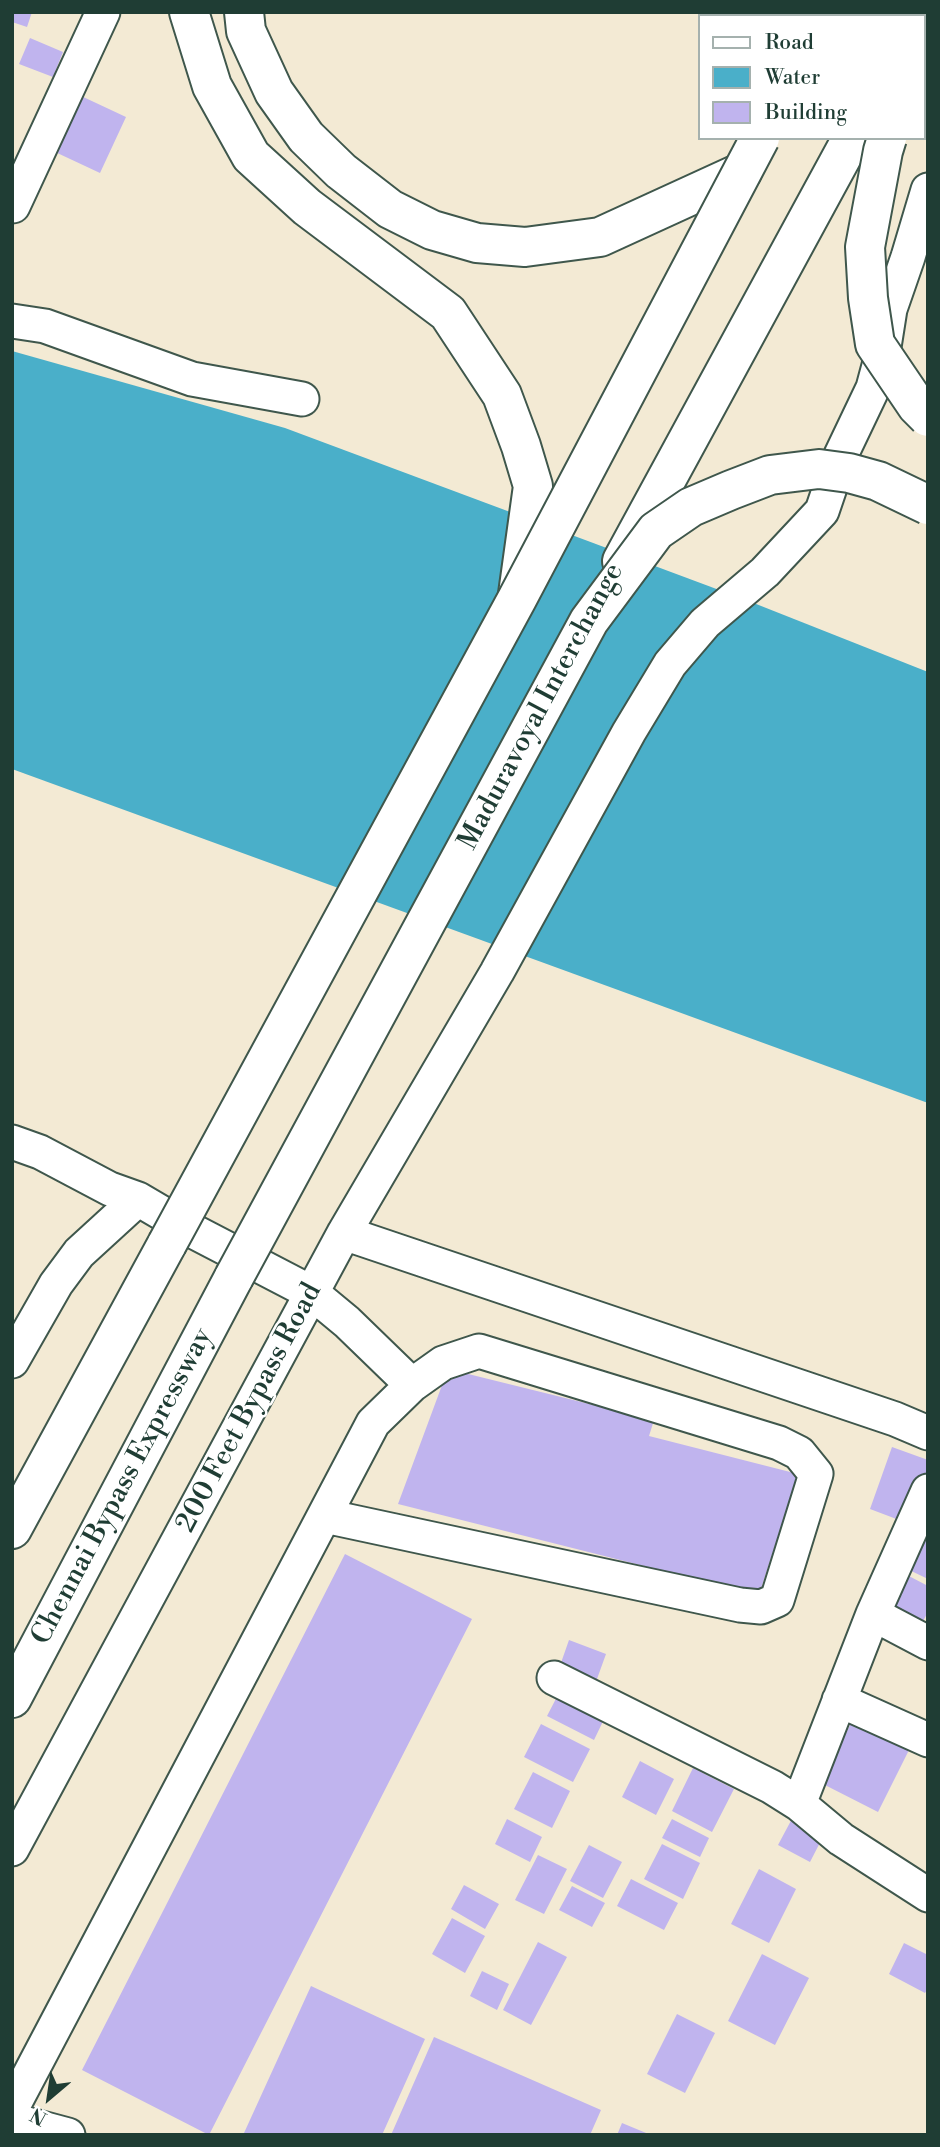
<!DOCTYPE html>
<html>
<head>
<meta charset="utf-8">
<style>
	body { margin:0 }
	#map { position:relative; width:940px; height:2147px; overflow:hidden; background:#f3ead4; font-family:"Libre Bodoni",serif }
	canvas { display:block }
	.frame { position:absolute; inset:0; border:14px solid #1f3d34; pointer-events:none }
	.legend { position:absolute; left:698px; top:14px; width:228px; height:126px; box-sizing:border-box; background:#fff; border:2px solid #a5b1ae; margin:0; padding:9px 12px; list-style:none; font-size:21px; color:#1f3d34 }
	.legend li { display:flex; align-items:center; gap:14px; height:35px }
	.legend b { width:35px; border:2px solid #a5b1ae }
	.north { position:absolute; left:14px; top:2063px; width:70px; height:70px; -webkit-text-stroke:5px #fff; paint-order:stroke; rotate:209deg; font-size:19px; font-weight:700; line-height:28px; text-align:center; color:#1f3d34 }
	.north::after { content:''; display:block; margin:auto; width:24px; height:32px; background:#1f3d34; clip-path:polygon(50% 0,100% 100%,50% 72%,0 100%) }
</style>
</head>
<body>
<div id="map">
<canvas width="940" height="2147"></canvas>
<div class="frame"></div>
<ul class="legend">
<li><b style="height:9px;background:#fff"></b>Road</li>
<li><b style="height:19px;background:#4aafc9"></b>Water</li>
<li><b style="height:19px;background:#c0b4ee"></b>Building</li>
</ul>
<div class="north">N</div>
</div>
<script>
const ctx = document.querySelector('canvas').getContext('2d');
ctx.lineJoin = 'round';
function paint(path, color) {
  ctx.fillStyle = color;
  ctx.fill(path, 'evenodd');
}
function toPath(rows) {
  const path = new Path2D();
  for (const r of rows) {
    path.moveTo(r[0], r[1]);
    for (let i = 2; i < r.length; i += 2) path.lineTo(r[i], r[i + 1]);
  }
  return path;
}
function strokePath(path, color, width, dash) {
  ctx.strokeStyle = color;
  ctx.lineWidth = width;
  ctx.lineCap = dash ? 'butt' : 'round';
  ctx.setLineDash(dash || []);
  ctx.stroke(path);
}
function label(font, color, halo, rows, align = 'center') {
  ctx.font = font + ' "Libre Bodoni",serif';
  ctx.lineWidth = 5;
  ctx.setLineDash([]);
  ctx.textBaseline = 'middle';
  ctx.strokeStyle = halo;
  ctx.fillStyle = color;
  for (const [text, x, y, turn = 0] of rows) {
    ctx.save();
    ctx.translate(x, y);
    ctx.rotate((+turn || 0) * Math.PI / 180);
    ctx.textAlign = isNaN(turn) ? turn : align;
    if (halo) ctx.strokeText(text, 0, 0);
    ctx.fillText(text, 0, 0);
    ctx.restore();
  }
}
const water = toPath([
	[12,351,285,428,746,600,928,672,928,1103,12,769]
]);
const building = toPath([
	[12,12,32,12,27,27,12,22],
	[30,38,63,52,53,77,19,64],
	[79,95,126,117,100,173,53,151],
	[448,1369,654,1420,649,1436,798,1474,759,1595,398,1504],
	[892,1447,928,1460,928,1467,907,1523,870,1509],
	[928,1524,928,1579,905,1568],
	[345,1554,472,1619,209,2135,82,2070],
	[907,1575,928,1586,928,1612,917,1632,886,1616],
	[569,1640,606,1654,593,1690,556,1677],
	[561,1689,607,1713,594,1740,547,1716],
	[853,1719,910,1748,878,1812,821,1783],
	[541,1724,590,1749,573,1782,524,1757],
	[640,1761,674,1779,656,1815,622,1797],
	[693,1768,734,1789,712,1832,672,1811],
	[533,1772,570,1791,552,1828,514,1809],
	[794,1815,826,1831,810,1862,778,1845],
	[507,1819,542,1837,530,1862,495,1844],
	[672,1819,709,1838,700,1857,662,1838],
	[662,1844,700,1863,683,1899,644,1879],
	[589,1845,622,1862,603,1898,570,1881],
	[538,1855,567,1869,544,1914,515,1900],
	[759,1869,796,1889,769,1943,731,1924],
	[631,1879,678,1903,664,1930,617,1906],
	[464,1885,499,1904,485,1929,451,1909],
	[572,1886,605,1903,592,1927,559,1910],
	[452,1918,485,1936,465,1973,432,1954],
	[538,1942,567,1957,531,2025,503,2010],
	[904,1943,928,1955,928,1988,925,1993,889,1974],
	[762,1954,809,1978,775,2045,728,2021],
	[482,1971,509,1984,497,2010,470,1996],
	[311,1986,425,2039,382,2135,244,2133],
	[677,2014,715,2033,685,2093,647,2074],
	[434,2037,601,2110,590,2135,391,2135],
	[622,2123,651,2135,617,2135]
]);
const minor = toPath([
	[13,206,103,12],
	[12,321,45,326,192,379,302,399],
	[12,1142,40,1152,110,1189,138,1199,189,1229,312,1293,347,1322,412,1385],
	[344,1233,895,1419,928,1433],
	[12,1361,56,1284,79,1253,138,1199],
	[873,1614,928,1643],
	[554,1678,772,1787,799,1804,841,1839,928,1895],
	[839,1700,928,1740],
	[799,1804,873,1614,928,1491],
	[12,1849,344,1233,497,972,629,732,670,664,705,623,765,572,822,511,841,455,873,388,884,347,890,309,908,257,928,190],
	[12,2108,373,1423,412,1385,443,1363,479,1351,779,1443,799,1453,816,1474,777,1600,761,1607,740,1605,325,1516],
	[12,2120,68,2135]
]);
const highway = toPath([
	[189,12,212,86,251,156,307,207,448,313,502,395,521,446,533,486,518,594],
	[244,12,246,31,274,92,306,137,341,171,390,209,432,230,477,243,525,247,600,237,742,172],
	[826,16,828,12],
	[924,32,928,22],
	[622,561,852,138],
	[12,1529,167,1244],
	[12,1698,234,1277]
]);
const highwayBridge = toPath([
	[887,138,883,151,865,247,868,298,875,344,917,406,928,417],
	[167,1244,517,599,760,138],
	[234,1277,589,621,656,531,691,507,731,490,770,475,819,469,849,473,878,481,928,505]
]);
const streetNames = [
	["Maduravoyal Interchange",542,707,-62],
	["200 Feet Bypass Road",250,1408,-62],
	["Chennai Bypass Expressway",123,1487,-62]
];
paint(water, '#4aafc9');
paint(building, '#c0b4ee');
strokePath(minor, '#3f574c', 37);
strokePath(highway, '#3f574c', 42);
strokePath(minor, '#fff', 33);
strokePath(highway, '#fff', 38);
strokePath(highwayBridge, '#3f574c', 42, []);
strokePath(highwayBridge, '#fff', 38);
label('28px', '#1f3d34', '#fff', streetNames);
</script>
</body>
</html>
